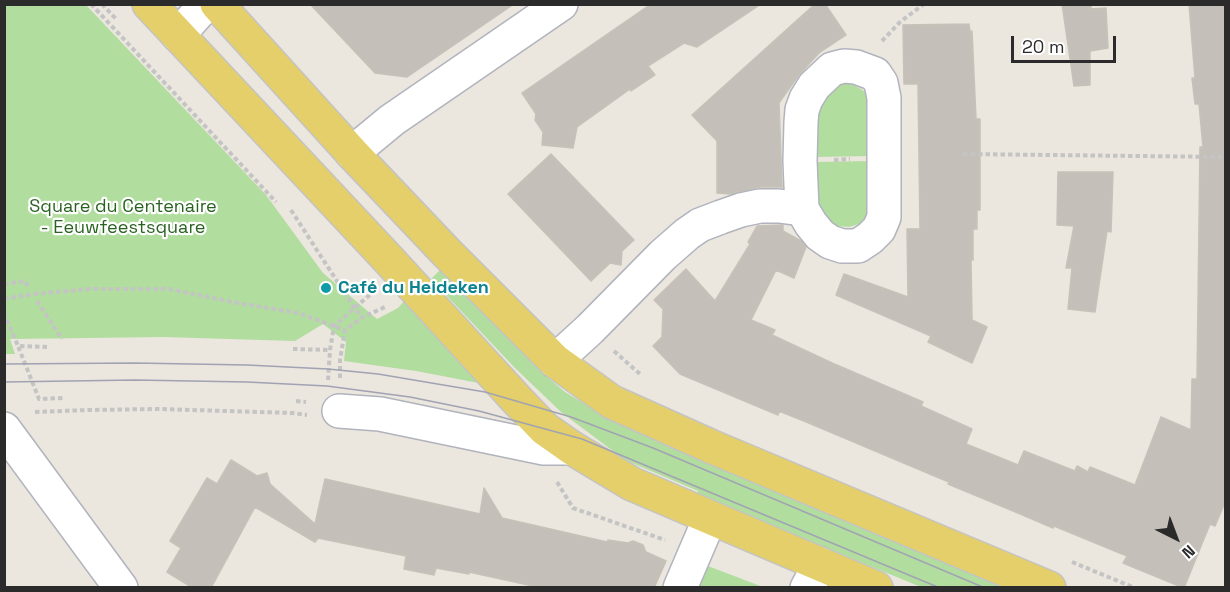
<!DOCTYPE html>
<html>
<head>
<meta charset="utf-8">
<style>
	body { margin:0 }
	#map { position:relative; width:1230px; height:592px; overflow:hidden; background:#ebe6de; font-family:"Space Grotesk",sans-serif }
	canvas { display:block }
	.frame { position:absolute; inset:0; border:6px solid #2b2b2b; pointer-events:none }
	.north { position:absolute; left:1146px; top:508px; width:60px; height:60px; -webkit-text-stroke:4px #fff; paint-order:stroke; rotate:138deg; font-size:16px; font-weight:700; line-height:24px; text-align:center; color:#2b2b2b }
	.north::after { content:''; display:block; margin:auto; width:21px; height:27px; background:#2b2b2b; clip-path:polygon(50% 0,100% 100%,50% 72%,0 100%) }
	.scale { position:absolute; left:1011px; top:36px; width:105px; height:27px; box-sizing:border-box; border:3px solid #2b2b2b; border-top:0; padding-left:8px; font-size:18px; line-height:21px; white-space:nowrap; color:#2b2b2b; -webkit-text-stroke:4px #fff; paint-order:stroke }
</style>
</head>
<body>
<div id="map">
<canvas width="1230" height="592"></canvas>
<div class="frame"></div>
<div class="north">N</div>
<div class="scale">20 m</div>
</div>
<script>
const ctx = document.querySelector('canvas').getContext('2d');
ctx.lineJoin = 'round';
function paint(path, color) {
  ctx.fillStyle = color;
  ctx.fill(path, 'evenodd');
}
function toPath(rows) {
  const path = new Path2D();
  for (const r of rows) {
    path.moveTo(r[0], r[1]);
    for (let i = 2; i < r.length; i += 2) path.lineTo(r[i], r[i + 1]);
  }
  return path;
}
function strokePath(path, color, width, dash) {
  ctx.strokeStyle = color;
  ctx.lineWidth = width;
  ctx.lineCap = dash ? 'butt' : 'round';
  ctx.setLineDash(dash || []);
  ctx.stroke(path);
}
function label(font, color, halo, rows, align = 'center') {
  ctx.font = font + ' "Space Grotesk",sans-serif';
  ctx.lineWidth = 4.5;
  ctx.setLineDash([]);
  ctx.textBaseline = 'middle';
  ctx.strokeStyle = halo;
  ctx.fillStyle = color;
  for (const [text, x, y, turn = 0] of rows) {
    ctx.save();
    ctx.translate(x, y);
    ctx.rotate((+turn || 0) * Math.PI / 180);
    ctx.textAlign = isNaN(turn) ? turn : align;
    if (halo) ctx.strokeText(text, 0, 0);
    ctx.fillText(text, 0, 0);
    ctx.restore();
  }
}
const green = toPath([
	[5,5,86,5,266,195,323,273,377,319,398,308,405,300,484,384,416,371,344,361,346,342,323,324,295,341,164,337,10,339,15,354,5,354],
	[850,83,861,89,868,95,870,156,816,157,817,120,819,111,825,100,838,86,842,84],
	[870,161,871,206,865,219,859,224,849,227,838,226,828,221,822,215,816,200,816,162],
	[440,270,540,371,565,392,611,420,669,447,1004,587,921,587,697,495,698,491,625,460,561,412,514,367,431,279],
	[700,563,763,587,690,588]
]);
const building = toPath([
	[310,4,514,4,407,77,375,73,310,4],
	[651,4,761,4,697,47,684,43,648,66,655,75,631,91,630,89,577,127,573,148,542,145,543,132,535,120,536,114,522,93,651,4],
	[815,4,825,4,846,35,819,53,798,76,779,103,782,187,760,187,731,194,717,193,717,141,692,115,815,4],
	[1062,4,1091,4,1091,9,1106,8,1108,48,1090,51,1090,85,1074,86,1062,4],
	[1189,4,1226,4,1226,500,1215,526,1210,524,1184,588,1123,563,1127,556,1054,526,1053,528,1018,513,948,484,949,482,925,472,804,421,779,411,778,415,680,374,653,346,662,337,663,309,654,300,686,269,715,301,750,244,748,242,757,226,783,225,783,231,801,241,806,247,794,278,776,270,751,320,775,330,772,335,832,363,923,402,921,406,972,429,966,444,1018,465,1024,451,1075,471,1077,466,1088,472,1090,467,1135,485,1161,417,1191,430,1192,379,1197,379,1200,147,1203,147,1199,104,1195,104,1192,78,1195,78,1189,4],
	[969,24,970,32,972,31,976,119,980,119,980,210,977,210,977,229,973,229,973,260,971,260,972,320,987,327,972,363,928,342,931,336,836,295,844,274,908,297,907,229,920,229,919,156,918,84,904,84,903,25,969,24],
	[551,154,634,240,622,251,621,265,610,263,591,281,508,194,551,154],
	[1058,172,1113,172,1111,232,1107,231,1095,312,1068,309,1072,268,1066,268,1074,226,1057,225,1058,172],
	[231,460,257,476,267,473,270,484,315,524,325,479,480,514,484,488,502,518,607,542,608,540,628,543,633,541,643,545,646,552,666,561,654,588,542,588,469,572,469,574,436,568,434,575,404,569,406,556,318,538,315,542,255,507,211,588,193,588,167,572,181,548,170,541,207,478,217,484,231,460]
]);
const path = toPath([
	[91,4,276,202],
	[102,4,116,19],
	[882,41,900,22,924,4],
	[963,154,1226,157],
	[834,160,850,159],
	[291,210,355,309,363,317],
	[4,284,25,281,29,288],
	[4,299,33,294,90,289,169,289,238,303,298,313,345,330],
	[37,301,62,339],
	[4,313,18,346],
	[47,347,18,346,39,399,64,398],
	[293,349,330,350],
	[614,351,640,374],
	[340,378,340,360,345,330,363,317,385,307],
	[328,380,330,350,334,326,373,292],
	[296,401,306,402],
	[35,412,88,410,159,409,293,413,307,415],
	[557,482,573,508,665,540],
	[1072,562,1135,588]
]);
const minor = toPath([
	[178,35,206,4],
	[352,153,392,120,561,4],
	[555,361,590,329,663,255,687,234,700,225,721,217,741,210,760,206,779,206,802,209,811,224,820,235,830,242,842,246,858,246,870,238,879,229,884,217,884,98,881,83,875,74,856,67,844,66,832,69,814,86,806,99,802,110,801,122,800,161,802,209],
	[339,411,380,414,544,448,572,448],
	[4,429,121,588],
	[680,588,710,518],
	[807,588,820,564]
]);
const major = toPath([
	[149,4,389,260,518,401,545,429,572,448,632,484,876,588],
	[217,4,352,153,447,253,555,361,612,402,710,446,1049,588]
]);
const tram = toPath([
	[4,364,135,363,247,365,328,369,378,374,485,392,571,417,653,448,985,588],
	[4,382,135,380,247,382,327,386,410,397,479,411,582,439,940,588]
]);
const markers = [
	[326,288,6,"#0f9aa8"]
];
const parkNames = [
	["Square du Centenaire",123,207],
	["- Eeuwfeestsquare",123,228]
];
const cultureNames = [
	["Café du Heideken",338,288]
];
paint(green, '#b1dd9f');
paint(building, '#c4c0b9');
strokePath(building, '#c6c2b8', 1.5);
strokePath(minor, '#b1b3bd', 36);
strokePath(major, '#c4c4c4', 36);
strokePath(path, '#c4c4c4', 4, [4.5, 3]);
strokePath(minor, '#fff', 33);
strokePath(major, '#e4cf6a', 33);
strokePath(tram, '#a1a3b3', 1.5);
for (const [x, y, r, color] of markers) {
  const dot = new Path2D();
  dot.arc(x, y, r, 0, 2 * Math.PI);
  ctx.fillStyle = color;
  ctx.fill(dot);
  strokePath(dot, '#fff', 2);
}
label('18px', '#2a6221', '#fff', parkNames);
label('bold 18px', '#0d838f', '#fff', cultureNames, 'left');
</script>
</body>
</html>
